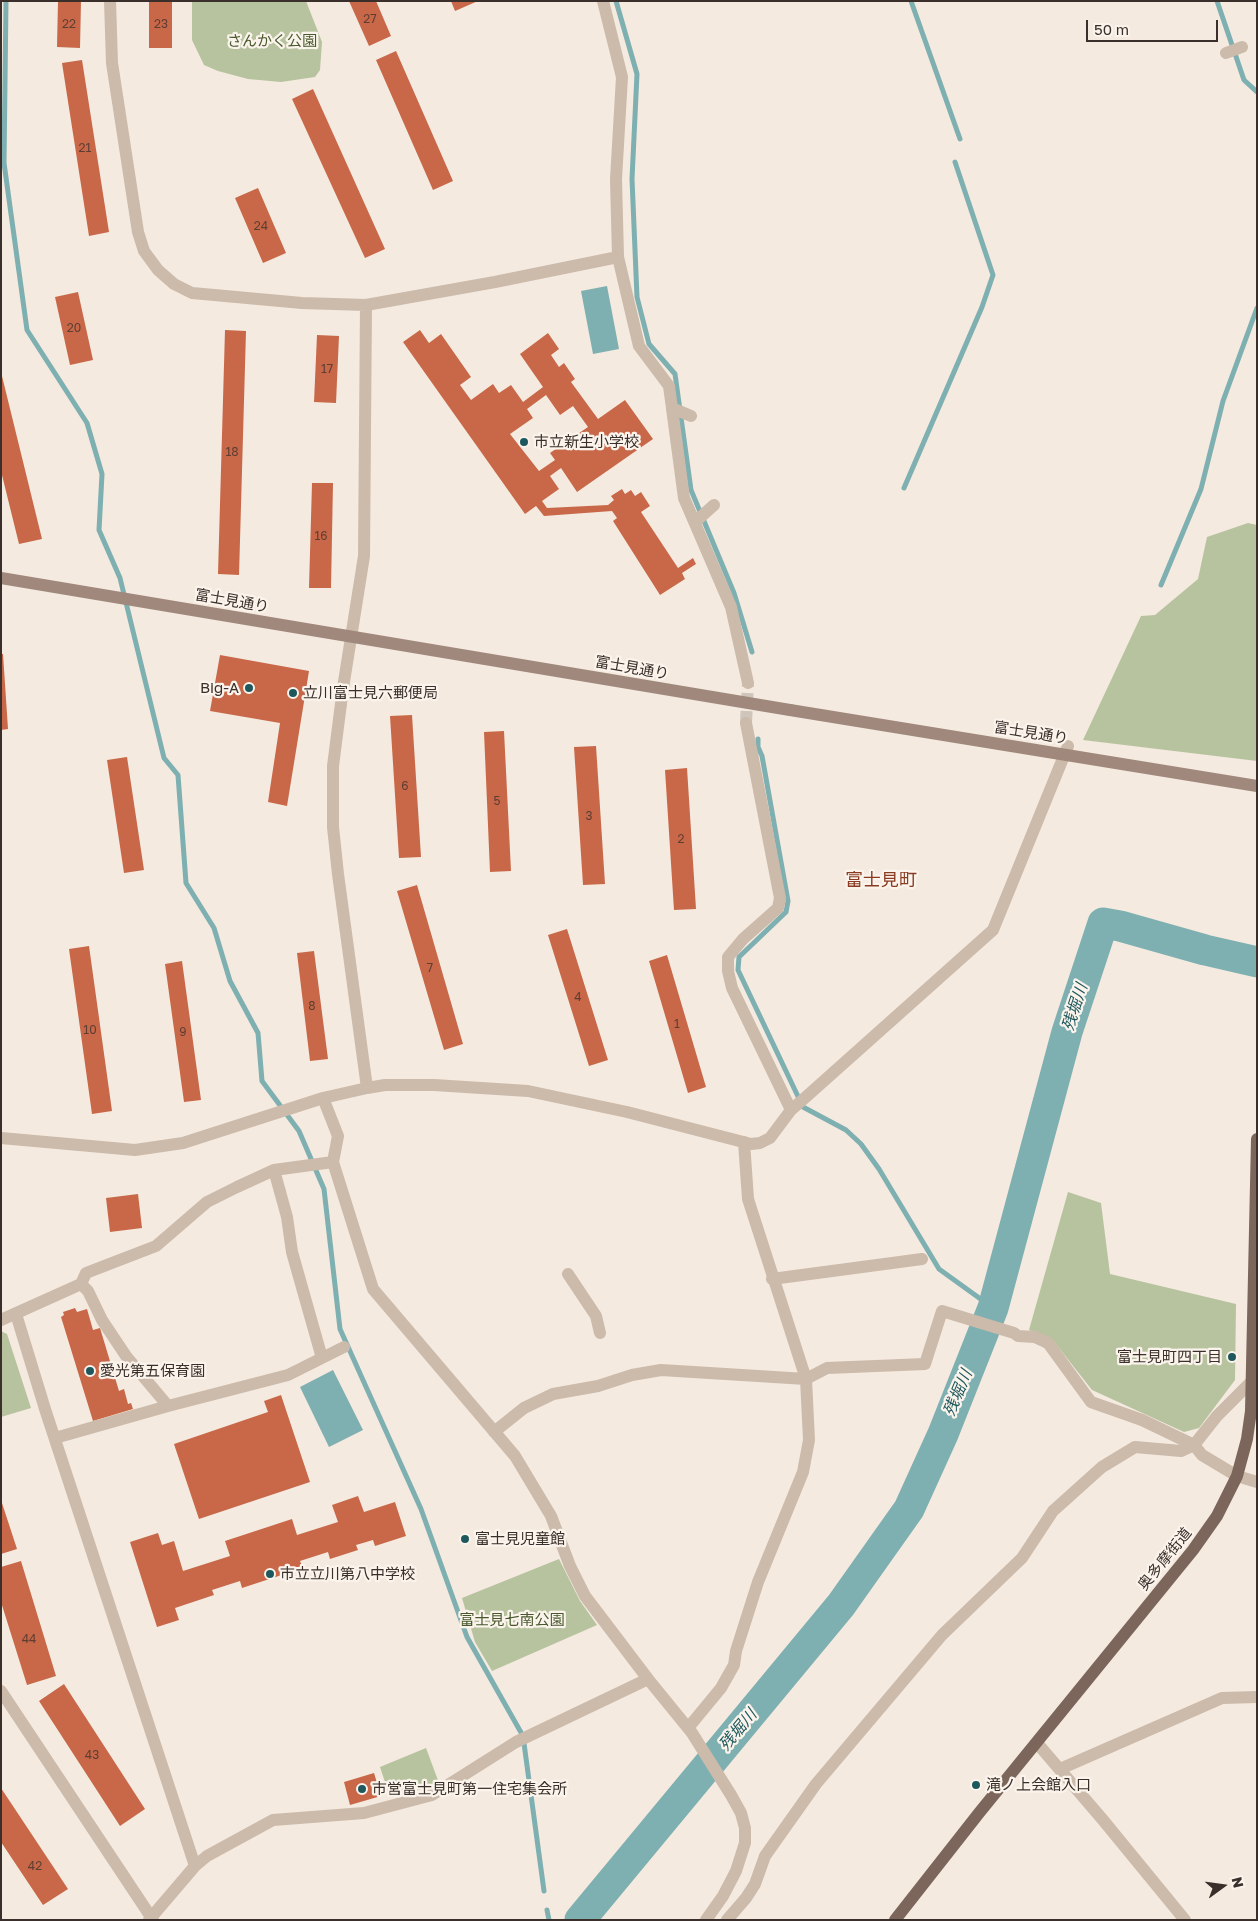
<!DOCTYPE html>
<html>
<head>
<meta charset="utf-8">
<style>
	body { margin:0 }
	#map { position:relative; width:1258px; height:1921px; overflow:hidden; background:#f4eadf; font-family:"Golos Text",sans-serif }
	canvas { display:block }
	.frame { position:absolute; inset:0; border:2px solid #3a2f2a; pointer-events:none }
	.north { position:absolute; left:1198px; top:1861px; width:50px; height:50px; -webkit-text-stroke:4px #fbf4ec; paint-order:stroke; rotate:76deg; font-size:14px; font-weight:700; line-height:20px; text-align:center; color:#3a2f2a }
	.north::after { content:''; display:block; margin:auto; width:18px; height:22px; background:#3a2f2a; clip-path:polygon(50% 0,100% 100%,50% 72%,0 100%) }
	.scale { position:absolute; left:1086px; top:20px; width:132px; height:22px; box-sizing:border-box; border:2px solid #3a2f2a; border-top:0; padding-left:6px; font-size:15px; line-height:18px; white-space:nowrap; color:#3a2f2a; -webkit-text-stroke:4px #fbf4ec; paint-order:stroke }
</style>
</head>
<body>
<div id="map">
<canvas width="1258" height="1921"></canvas>
<div class="frame"></div>
<div class="north">N</div>
<div class="scale">50 m</div>
</div>
<script>
const ctx = document.querySelector('canvas').getContext('2d');
ctx.lineJoin = 'round';
function paint(path, color) {
  ctx.fillStyle = color;
  ctx.fill(path, 'evenodd');
}
function toPath(rows) {
  const path = new Path2D();
  for (const r of rows) {
    path.moveTo(r[0], r[1]);
    for (let i = 2; i < r.length; i += 2) path.lineTo(r[i], r[i + 1]);
  }
  return path;
}
function strokePath(path, color, width, dash) {
  ctx.strokeStyle = color;
  ctx.lineWidth = width;
  ctx.lineCap = dash ? 'butt' : 'round';
  ctx.setLineDash(dash || []);
  ctx.stroke(path);
}
function label(font, color, halo, rows, align = 'center') {
  ctx.font = font + ' "Golos Text","Noto Sans JP",sans-serif';
  ctx.lineWidth = 4.5;
  ctx.setLineDash([]);
  ctx.textBaseline = 'middle';
  ctx.strokeStyle = halo;
  ctx.fillStyle = color;
  for (const [text, x, y, turn = 0] of rows) {
    ctx.save();
    ctx.translate(x, y);
    ctx.rotate((+turn || 0) * Math.PI / 180);
    ctx.textAlign = isNaN(turn) ? turn : align;
    if (halo) ctx.strokeText(text, 0, 0);
    ctx.fillText(text, 0, 0);
    ctx.restore();
  }
}
const green = toPath([
	[192,1,306,1,322,42,320,70,315,77,281,82,248,79,218,71,204,65,192,40],
	[1248,523,1257,525,1257,761,1083,740,1141,616,1155,615,1198,579,1207,537],
	[1068,1192,1101,1203,1110,1274,1236,1304,1235,1380,1199,1428,1184,1432,1092,1390,1055,1343,1029,1330],
	[1,1331,7,1334,31,1408,1,1417],
	[559,1559,580,1601,597,1625,492,1671,475,1642,462,1598],
	[426,1748,439,1783,430,1787,390,1797,380,1767]
]);
const water = toPath([
	[607,286,619,349,593,354,581,291],
	[333,1370,363,1430,329,1447,300,1387]
]);
const stream = toPath([
	[6,1,4,163,27,330,87,423,102,474,99,530,120,578,164,758,178,775,186,883,214,928,230,981,258,1033,262,1081,299,1131,324,1189,340,1329,421,1509,467,1637,523,1736,544,1891],
	[616,1,637,74,632,179,637,297,649,344,675,374,691,490,734,593,752,652],
	[911,1,960,139],
	[1217,1,1244,80,1257,92],
	[904,488,982,307,993,275,955,162],
	[1161,585,1201,489,1223,401,1257,308],
	[758,739,758,747,762,756,788,901,786,912,739,957,738,970,803,1107,846,1130,861,1144,879,1169,939,1269,993,1308],
	[547,1910,549,1920]
]);
const river = toPath([
	[580,1920,841,1605,909,1509,943,1434,993,1308,1067,1032,1103,923,1120,926,1205,950,1257,962]
]);
const building = toPath([
	[58,1,81,1,80,48,57,47],
	[149,1,172,1,172,48,149,48],
	[349,1,376,1,391,36,369,46],
	[451,1,478,1,455,11],
	[396,51,453,181,433,190,376,60],
	[82,60,109,232,89,236,62,63],
	[313,89,385,249,365,258,292,99],
	[258,188,286,253,263,263,235,198],
	[78,292,93,360,70,365,55,297],
	[225,330,246,331,239,575,218,574],
	[420,330,429,343,441,334,471,377,460,385,471,400,493,384,499,393,511,385,523,402,543,387,520,354,548,333,559,349,551,355,559,367,564,363,575,379,571,382,598,419,625,400,653,439,577,492,561,468,550,476,559,489,542,501,547,508,608,505,614,500,611,496,622,489,625,494,631,490,635,496,641,492,650,506,641,512,678,568,693,558,696,564,682,573,685,579,660,595,613,521,617,518,612,511,544,516,536,506,525,514,403,342],
	[546,395,560,415,573,406,588,427,550,453,555,460,539,471,510,434,533,418,527,409],
	[317,335,339,336,336,403,314,402],
	[1,372,42,539,19,544,1,471],
	[312,483,333,483,331,588,309,588],
	[1,654,3,654,8,729,1,730],
	[220,655,309,671,287,806,268,802,280,723,210,711],
	[412,715,421,857,399,858,390,716],
	[504,731,511,871,490,872,484,732],
	[596,746,605,884,583,885,574,747],
	[127,757,144,870,124,873,107,760],
	[687,768,696,909,674,910,665,770],
	[417,885,463,1044,444,1050,397,891],
	[567,929,608,1060,589,1066,548,935],
	[89,946,112,1111,92,1114,69,949],
	[314,951,328,1059,310,1061,297,953],
	[667,955,706,1087,688,1093,649,961],
	[182,961,201,1100,184,1102,165,964],
	[138,1194,142,1228,110,1232,106,1198],
	[75,1308,77,1312,87,1309,93,1330,100,1328,119,1391,124,1389,128,1404,131,1403,133,1409,93,1421,61,1317,64,1315,63,1312],
	[281,1395,310,1482,199,1519,174,1444,268,1412,264,1401],
	[358,1496,364,1512,395,1502,406,1536,375,1546,373,1540,356,1545,358,1550,330,1559,328,1552,300,1561,303,1568,242,1588,240,1581,212,1590,214,1595,175,1608,179,1620,157,1627,130,1542,158,1533,162,1545,174,1541,183,1571,230,1556,225,1541,292,1519,297,1535,338,1522,332,1505],
	[1,1500,17,1549,1,1554],
	[21,1561,56,1676,27,1685,1,1602,1,1567],
	[64,1684,145,1809,120,1826,39,1701],
	[374,1773,381,1796,350,1805,344,1782],
	[1,1788,68,1889,43,1905,1,1842]
]);
const streetTunnel = toPath([
	[746,723,748,683]
]);
const street = toPath([
	[110,1,112,63,138,232,144,251,158,270,174,284,192,293,302,303,366,305],
	[603,1,622,77,616,179,618,257,639,346,669,386,684,498,731,607,748,683],
	[1226,53,1242,47],
	[672,408,691,416],
	[695,522,714,505],
	[746,723,780,898,778,908,743,939,728,957,728,971,732,988,791,1110],
	[367,1088,338,874,333,827,333,766,343,688,364,556,366,305,495,282,618,257],
	[1,1138,135,1150,183,1143,323,1098,367,1088,385,1085,434,1085,528,1091,627,1112,751,1144,760,1143,770,1138,791,1110,807,1096,993,930,1068,746],
	[333,1162,373,1289,515,1456,551,1516,570,1566,585,1596,648,1679],
	[568,1274,596,1316,600,1333],
	[772,1279,922,1259],
	[81,1284,88,1291,102,1320,126,1356,168,1406],
	[16,1314,45,1409,195,1866,207,1856,273,1820,364,1813,432,1795,516,1742,648,1679,692,1733,731,1795,741,1813,745,1828,745,1843,736,1871,723,1896,706,1920],
	[1,1320,81,1284,86,1273,156,1246,207,1202,237,1187,274,1170,333,1162,338,1136,323,1098],
	[322,1358,344,1347],
	[494,1432,524,1408,553,1394,598,1386,632,1375,661,1370,806,1379,827,1368,925,1364,942,1311,1014,1333,1018,1336,1035,1337,1048,1343,1091,1402,1142,1420,1194,1445,1202,1455,1237,1476,1257,1482],
	[55,1438,168,1406,288,1375,322,1358,292,1252,287,1217,274,1170],
	[1,1691,153,1920],
	[688,1728,721,1688,734,1665,736,1651,758,1582,803,1472,809,1440,806,1379,748,1199,744,1142],
	[1037,1743,1103,1820,1185,1920],
	[1060,1769,1222,1698,1257,1697],
	[149,1920,195,1866],
	[727,1920,746,1898,755,1884,765,1856,816,1784,942,1635,1022,1558,1053,1511,1102,1467,1135,1447,1181,1451,1194,1445,1217,1416,1253,1380]
]);
const secondary = toPath([
	[1,578,790,710]
]);
const primary = toPath([
	[895,1920,979,1813,1193,1550,1217,1516,1237,1476,1247,1439,1251,1411,1257,1139]
]);
const secondaryBridge = toPath([
	[790,710,1257,786]
]);
const markers = [
	[524,442,5,"#1e585d"],
	[249,688,5,"#1e585d"],
	[293,693,5,"#1e585d"],
	[1232,1357,5,"#1e585d"],
	[90,1371,5,"#1e585d"],
	[465,1539,5,"#1e585d"],
	[270,1574,5,"#1e585d"],
	[976,1785,5,"#1e585d"],
	[362,1789,5,"#1e585d"]
];
const numberNames = [
	["27",370,19],
	["22",69,24],
	["23",161,24],
	["21",85,148],
	["24",261,226],
	["20",74,328],
	["17",327,369],
	["18",232,452],
	["16",321,536],
	["6",405,786],
	["5",497,801],
	["3",589,816],
	["2",681,839],
	["7",430,968],
	["4",578,997],
	["8",312,1006],
	["1",677,1024],
	["10",90,1030],
	["9",183,1032],
	["44",29,1639],
	["43",92,1755],
	["42",35,1866]
];
const parkNames = [
	["さんかく公園",272,41],
	["富士見七南公園",512,1620]
];
const poiNames = [
	["市立新生小学校",534,442],
	["Big-A",239,688,"right"],
	["立川富士見六郵便局",303,693],
	["富士見町四丁目",1222,1357,"right"],
	["愛光第五保育園",100,1371],
	["富士見児童館",475,1539],
	["市立立川第八中学校",280,1574],
	["滝ノ上会館入口",986,1785],
	["市営富士見町第一住宅集会所",372,1789]
];
const streetNames = [
	["富士見通り",232,601,10],
	["富士見通り",632,668,10],
	["富士見通り",1031,733,9],
	["奥多摩街道",1165,1559,-51]
];
const waterNames = [
	["残堀川",1075,1007,-72],
	["残堀川",958,1393,-67],
	["残堀川",738,1730,-50]
];
const quarterNames = [
	["富士見町",881,880]
];
paint(green, '#b7c39f');
paint(water, '#7eafb1');
strokePath(stream, '#7eafb1', 5);
strokePath(river, '#7eafb1', 31);
paint(building, '#c86849');
strokePath(streetTunnel, '#cfc5bb', 12, [12, 6]);
strokePath(street, '#ccbaab', 12);
strokePath(secondary, '#a0897c', 12);
strokePath(primary, '#7c665b', 12);
strokePath(secondaryBridge, '#a0897c', 12);
for (const [x, y, r, color] of markers) {
  const dot = new Path2D();
  dot.arc(x, y, r, 0, 2 * Math.PI);
  ctx.fillStyle = color;
  ctx.fill(dot);
  strokePath(dot, '#fbf4ec', 2);
}
label('12px', '#5e3d32', null, numberNames);
label('15px', '#49592d', '#fbf4ec', parkNames);
label('15px', '#3a2f2a', '#fbf4ec', poiNames, 'left');
label('15px', '#3a2f2a', '#fbf4ec', streetNames);
label('italic 16px', '#1e585d', '#fbf4ec', waterNames);
label('18px', '#8b3b21', '#fbf4ec', quarterNames);
</script>
</body>
</html>
